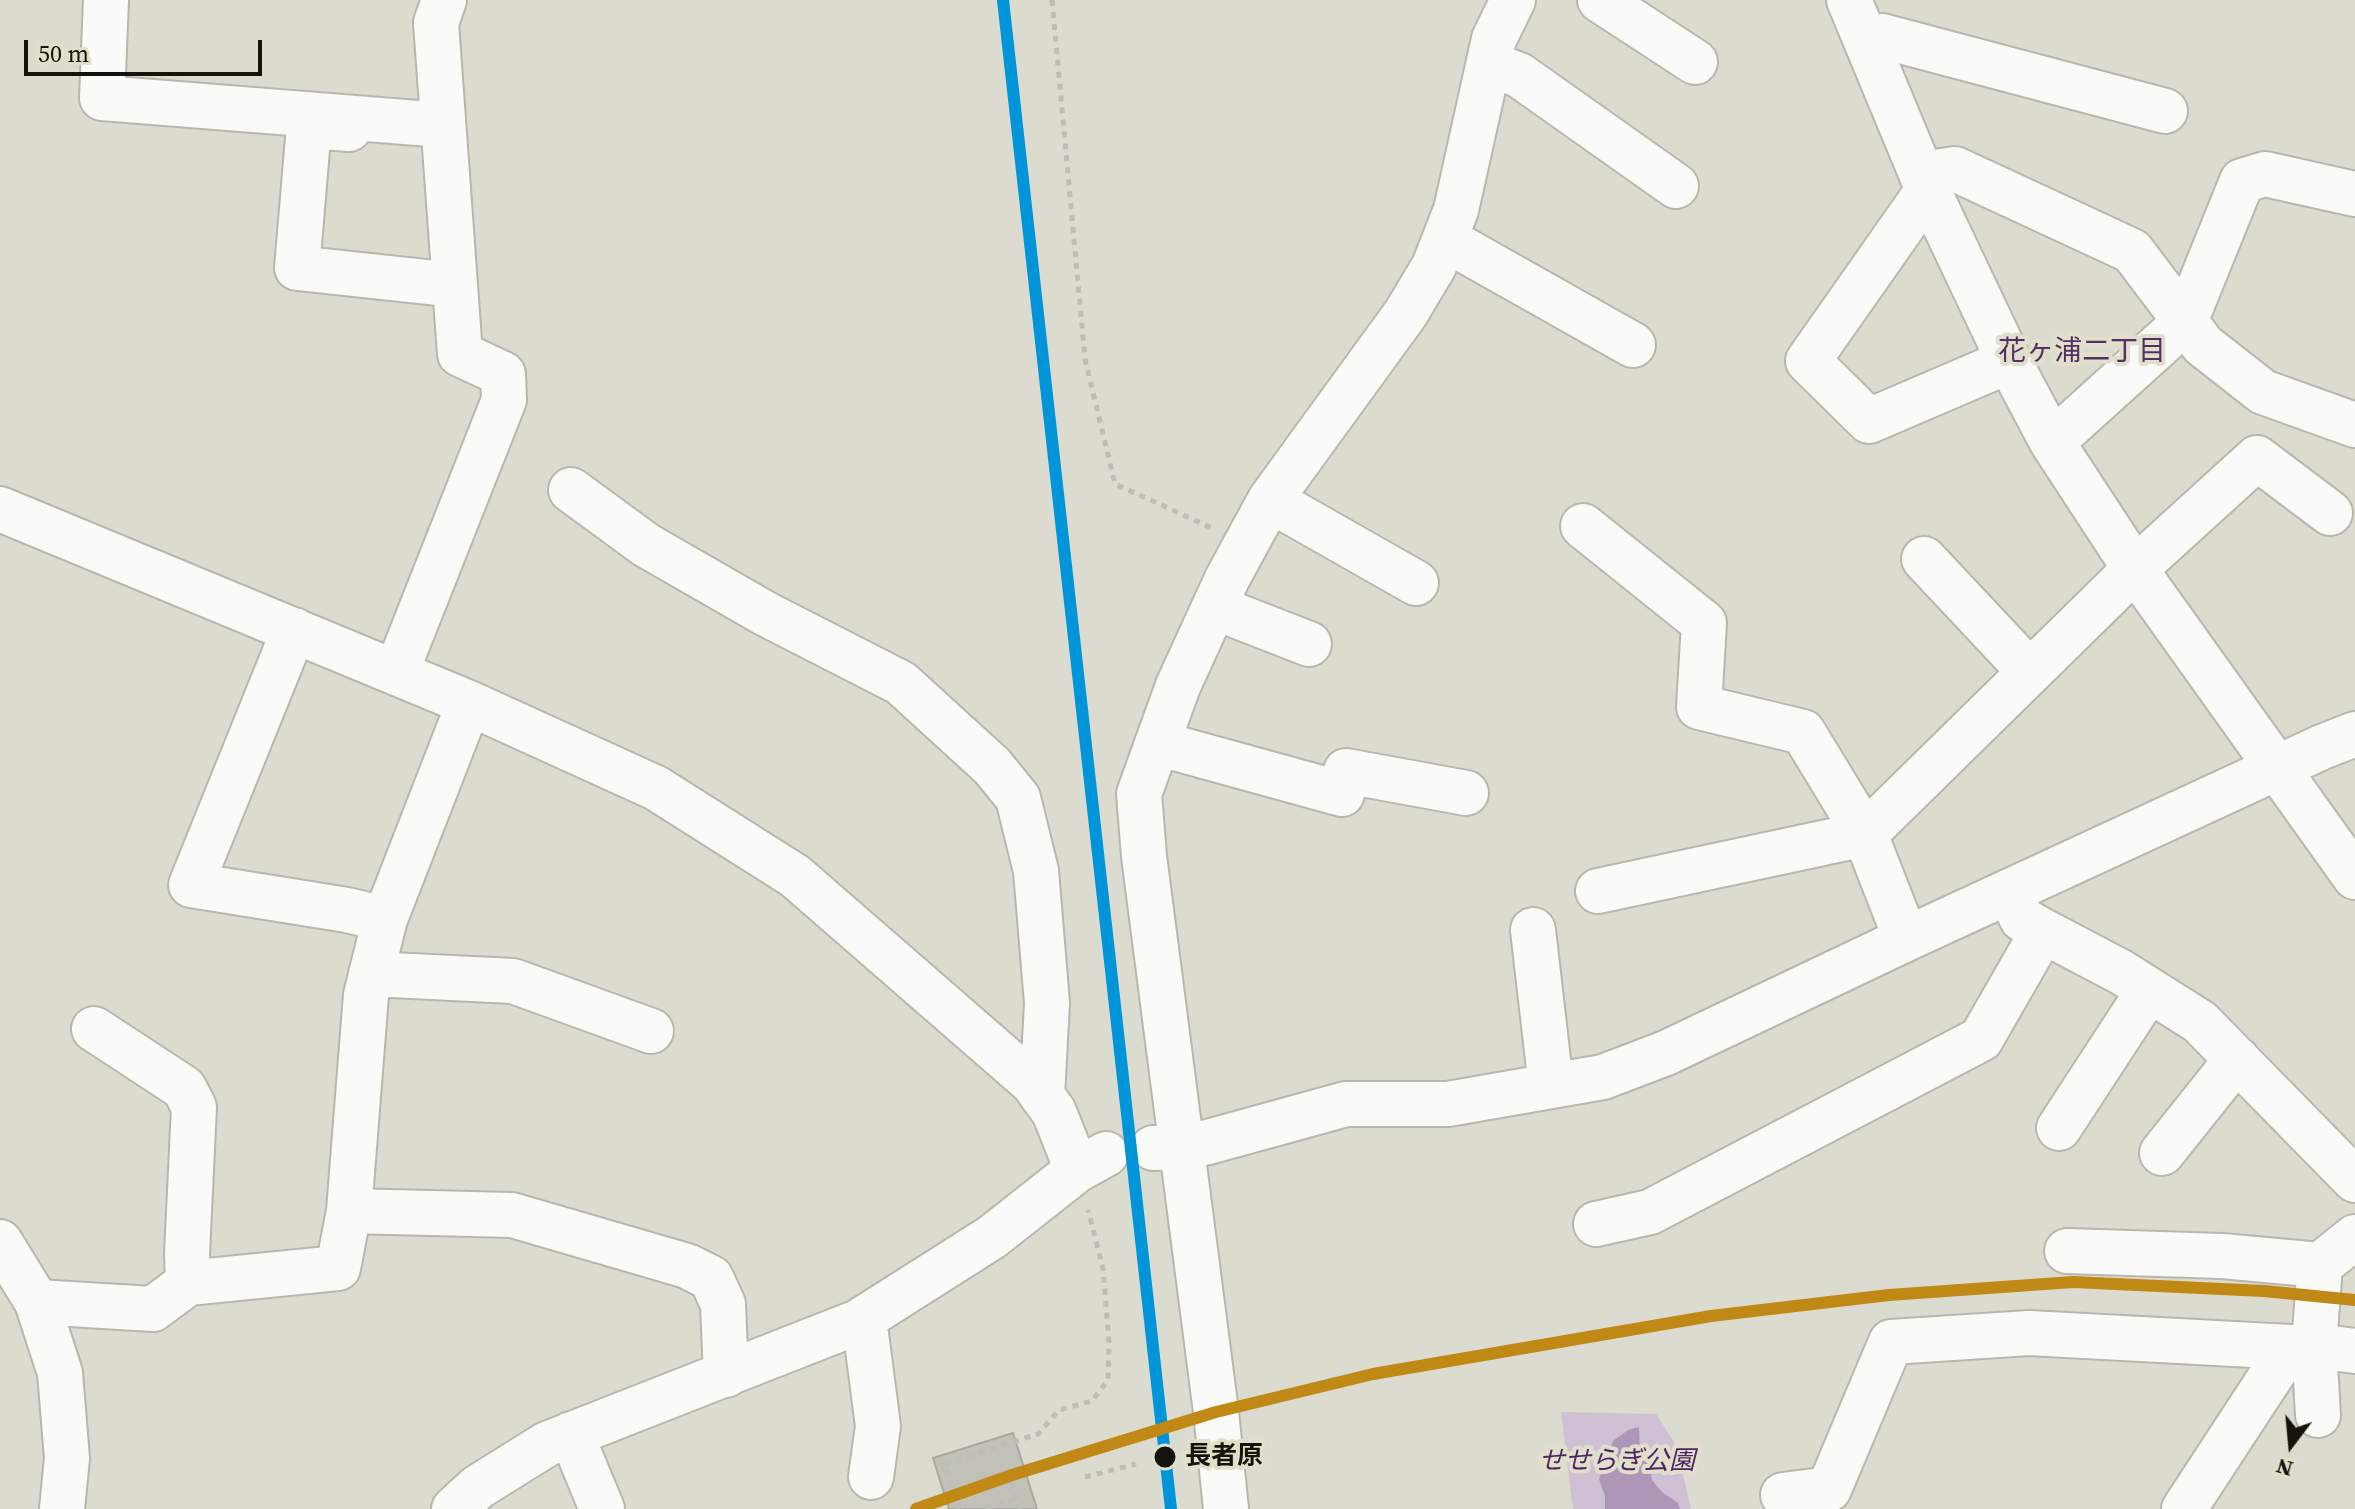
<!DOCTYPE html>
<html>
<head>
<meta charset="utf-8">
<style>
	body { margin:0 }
	#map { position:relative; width:2355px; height:1509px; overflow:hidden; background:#dbdbcf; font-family:"Source Serif 4",serif }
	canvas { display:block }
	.north { position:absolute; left:2251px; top:1405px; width:80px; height:80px; -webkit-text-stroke:6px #e0e0ca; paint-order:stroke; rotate:196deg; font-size:22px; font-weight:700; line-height:32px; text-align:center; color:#14140d }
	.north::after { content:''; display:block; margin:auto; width:28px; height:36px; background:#14140d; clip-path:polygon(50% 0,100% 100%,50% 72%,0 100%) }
	.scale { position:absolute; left:24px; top:40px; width:238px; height:36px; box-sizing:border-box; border:4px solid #14140d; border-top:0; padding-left:10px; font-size:24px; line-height:28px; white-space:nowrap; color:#14140d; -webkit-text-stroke:6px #e0e0ca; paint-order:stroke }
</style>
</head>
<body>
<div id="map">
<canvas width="2355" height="1509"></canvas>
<div class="north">N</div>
<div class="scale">50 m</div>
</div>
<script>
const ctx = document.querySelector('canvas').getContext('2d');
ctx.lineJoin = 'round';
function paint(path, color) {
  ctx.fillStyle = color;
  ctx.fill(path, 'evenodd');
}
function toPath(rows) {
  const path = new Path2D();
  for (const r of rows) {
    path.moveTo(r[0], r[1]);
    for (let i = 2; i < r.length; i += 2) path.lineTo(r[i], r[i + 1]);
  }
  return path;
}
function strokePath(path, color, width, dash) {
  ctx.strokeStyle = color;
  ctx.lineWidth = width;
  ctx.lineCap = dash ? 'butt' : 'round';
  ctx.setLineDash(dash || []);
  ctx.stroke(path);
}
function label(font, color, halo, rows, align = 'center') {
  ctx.font = font + ' "Source Serif 4","Noto Sans JP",serif';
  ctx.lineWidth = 8;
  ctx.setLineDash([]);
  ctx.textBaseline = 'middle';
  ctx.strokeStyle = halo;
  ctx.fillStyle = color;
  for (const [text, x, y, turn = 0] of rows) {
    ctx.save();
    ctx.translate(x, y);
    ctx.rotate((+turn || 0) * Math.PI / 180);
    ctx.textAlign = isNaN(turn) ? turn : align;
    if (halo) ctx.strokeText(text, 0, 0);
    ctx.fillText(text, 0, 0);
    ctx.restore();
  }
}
const green = toPath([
	[1561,1412,1656,1414,1677,1447,1691,1509,1573,1509]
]);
const water = toPath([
	[1639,1427,1640,1453,1650,1465,1652,1480,1662,1492,1678,1503,1680,1509,1605,1509,1605,1496,1599,1479,1613,1441,1628,1430]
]);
const building = toPath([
	[1013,1433,1037,1509,949,1509,933,1458,1013,1433]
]);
const path = toPath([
	[1052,0,1085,359,1115,484,1212,528],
	[1085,1477,1136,1464],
	[1011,1482,1020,1509],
	[959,1509,944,1464,1038,1434,1059,1410,1092,1401,1108,1380,1109,1342,1103,1268,1088,1210],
	[986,1509,1017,1498]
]);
const minor = toPath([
	[106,0,102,98,443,125],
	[1600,0,1695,62],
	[1849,0,1928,190,2009,361,2052,442,2135,569,2355,877],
	[1867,42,1882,36,2165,111],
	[1490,64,1519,75,1676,186],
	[349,129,309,126,297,268,455,285],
	[1921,174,1955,169,2132,251,2203,345,2263,392,2355,425],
	[1928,190,1808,361,1869,421,2009,361],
	[1445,239,1633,345],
	[2052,442,2185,322,2242,181,2265,174,2355,194],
	[571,490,646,545,766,614,901,683,992,766,1018,798,1036,871,1047,1003,1042,1096],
	[1270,500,1416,583],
	[0,509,469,703,656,788,795,876,1033,1083,1054,1112,1077,1170],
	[1583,526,1704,623,1699,707,1803,732,1865,834,1906,939],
	[1924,559,2030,672],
	[1214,607,1309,644],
	[294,630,191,885,347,910,385,919],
	[396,673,504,400,503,374,460,354,436,23,444,0],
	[1157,743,1342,794,1346,771,1466,793],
	[1598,891,1865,834,2135,569,2257,458,2330,513],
	[2019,913,2022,919,2043,931,2121,972,2200,1022,2355,1180],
	[1533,930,1551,1086],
	[371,974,513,981,651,1031],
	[94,1029,184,1088,194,1107,187,1254,188,1283],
	[2059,1128,2149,990],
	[1153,1148,1180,1147,1208,1142,1346,1104,1448,1104,1603,1077,1666,1053,1906,939,2322,747,2355,734],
	[2162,1153,2237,1059],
	[349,1211,512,1215,687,1266,711,1278,723,1304,726,1375],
	[1596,1224,1650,1212,1981,1039,2043,931],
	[2067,1251,2222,1256,2320,1265,2355,1237],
	[37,1302,153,1309,188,1283,338,1268,349,1211,366,995,385,919,469,703],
	[858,1322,866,1334,878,1426,871,1477],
	[2318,1415,2314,1346,2320,1265],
	[571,1434,602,1509],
	[1783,1495,1829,1489,1891,1342,2029,1333,2290,1347],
	[454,1509,478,1487,547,1444,858,1322,992,1237,1077,1170,1106,1154],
	[1226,1509,1216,1412,1144,856,1139,794,1178,686,1227,579,1246,544,1270,500,1406,313,1434,266,1456,210,1494,39,1513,0],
	[2184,1509,2290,1347,2314,1346,2355,1351]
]);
const major = toPath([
	[0,1242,37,1302,60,1373,67,1458,62,1509]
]);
const rail1 = toPath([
	[1003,0,1171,1509]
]);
const rail2 = toPath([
	[916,1509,1012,1475,1216,1412,1373,1374,1711,1316,1889,1295,2073,1282,2264,1291,2355,1300]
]);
const markers = [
	[1165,1457,12,"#14140d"]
];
const stopNames = [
	["長者原",1185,1457]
];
const parkNames = [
	["せせらぎ公園",1617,1462]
];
const neighbourhoodNames = [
	["花ヶ浦二丁目",2082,353]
];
paint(green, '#d0c0d4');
paint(water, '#ad96b7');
paint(building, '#c1c1b7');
strokePath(building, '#a8a89f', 2);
strokePath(minor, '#b7b7ae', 48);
strokePath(major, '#b7b7ae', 48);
strokePath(path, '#bdbdb9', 5, [6, 6]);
strokePath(minor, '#fafaf8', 44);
strokePath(major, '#fafaf8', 44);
strokePath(rail1, '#0095d9', 12);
strokePath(rail2, '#c08815', 12);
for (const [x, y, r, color] of markers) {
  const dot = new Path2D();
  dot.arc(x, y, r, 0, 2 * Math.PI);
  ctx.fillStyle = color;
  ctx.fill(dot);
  strokePath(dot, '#e0e0ca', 3);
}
label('bold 26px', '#14140d', '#e0e0ca', stopNames, 'left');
label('italic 26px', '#4f2466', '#e0e0ca', parkNames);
label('28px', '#532f67', '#e0e0ca', neighbourhoodNames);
</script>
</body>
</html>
